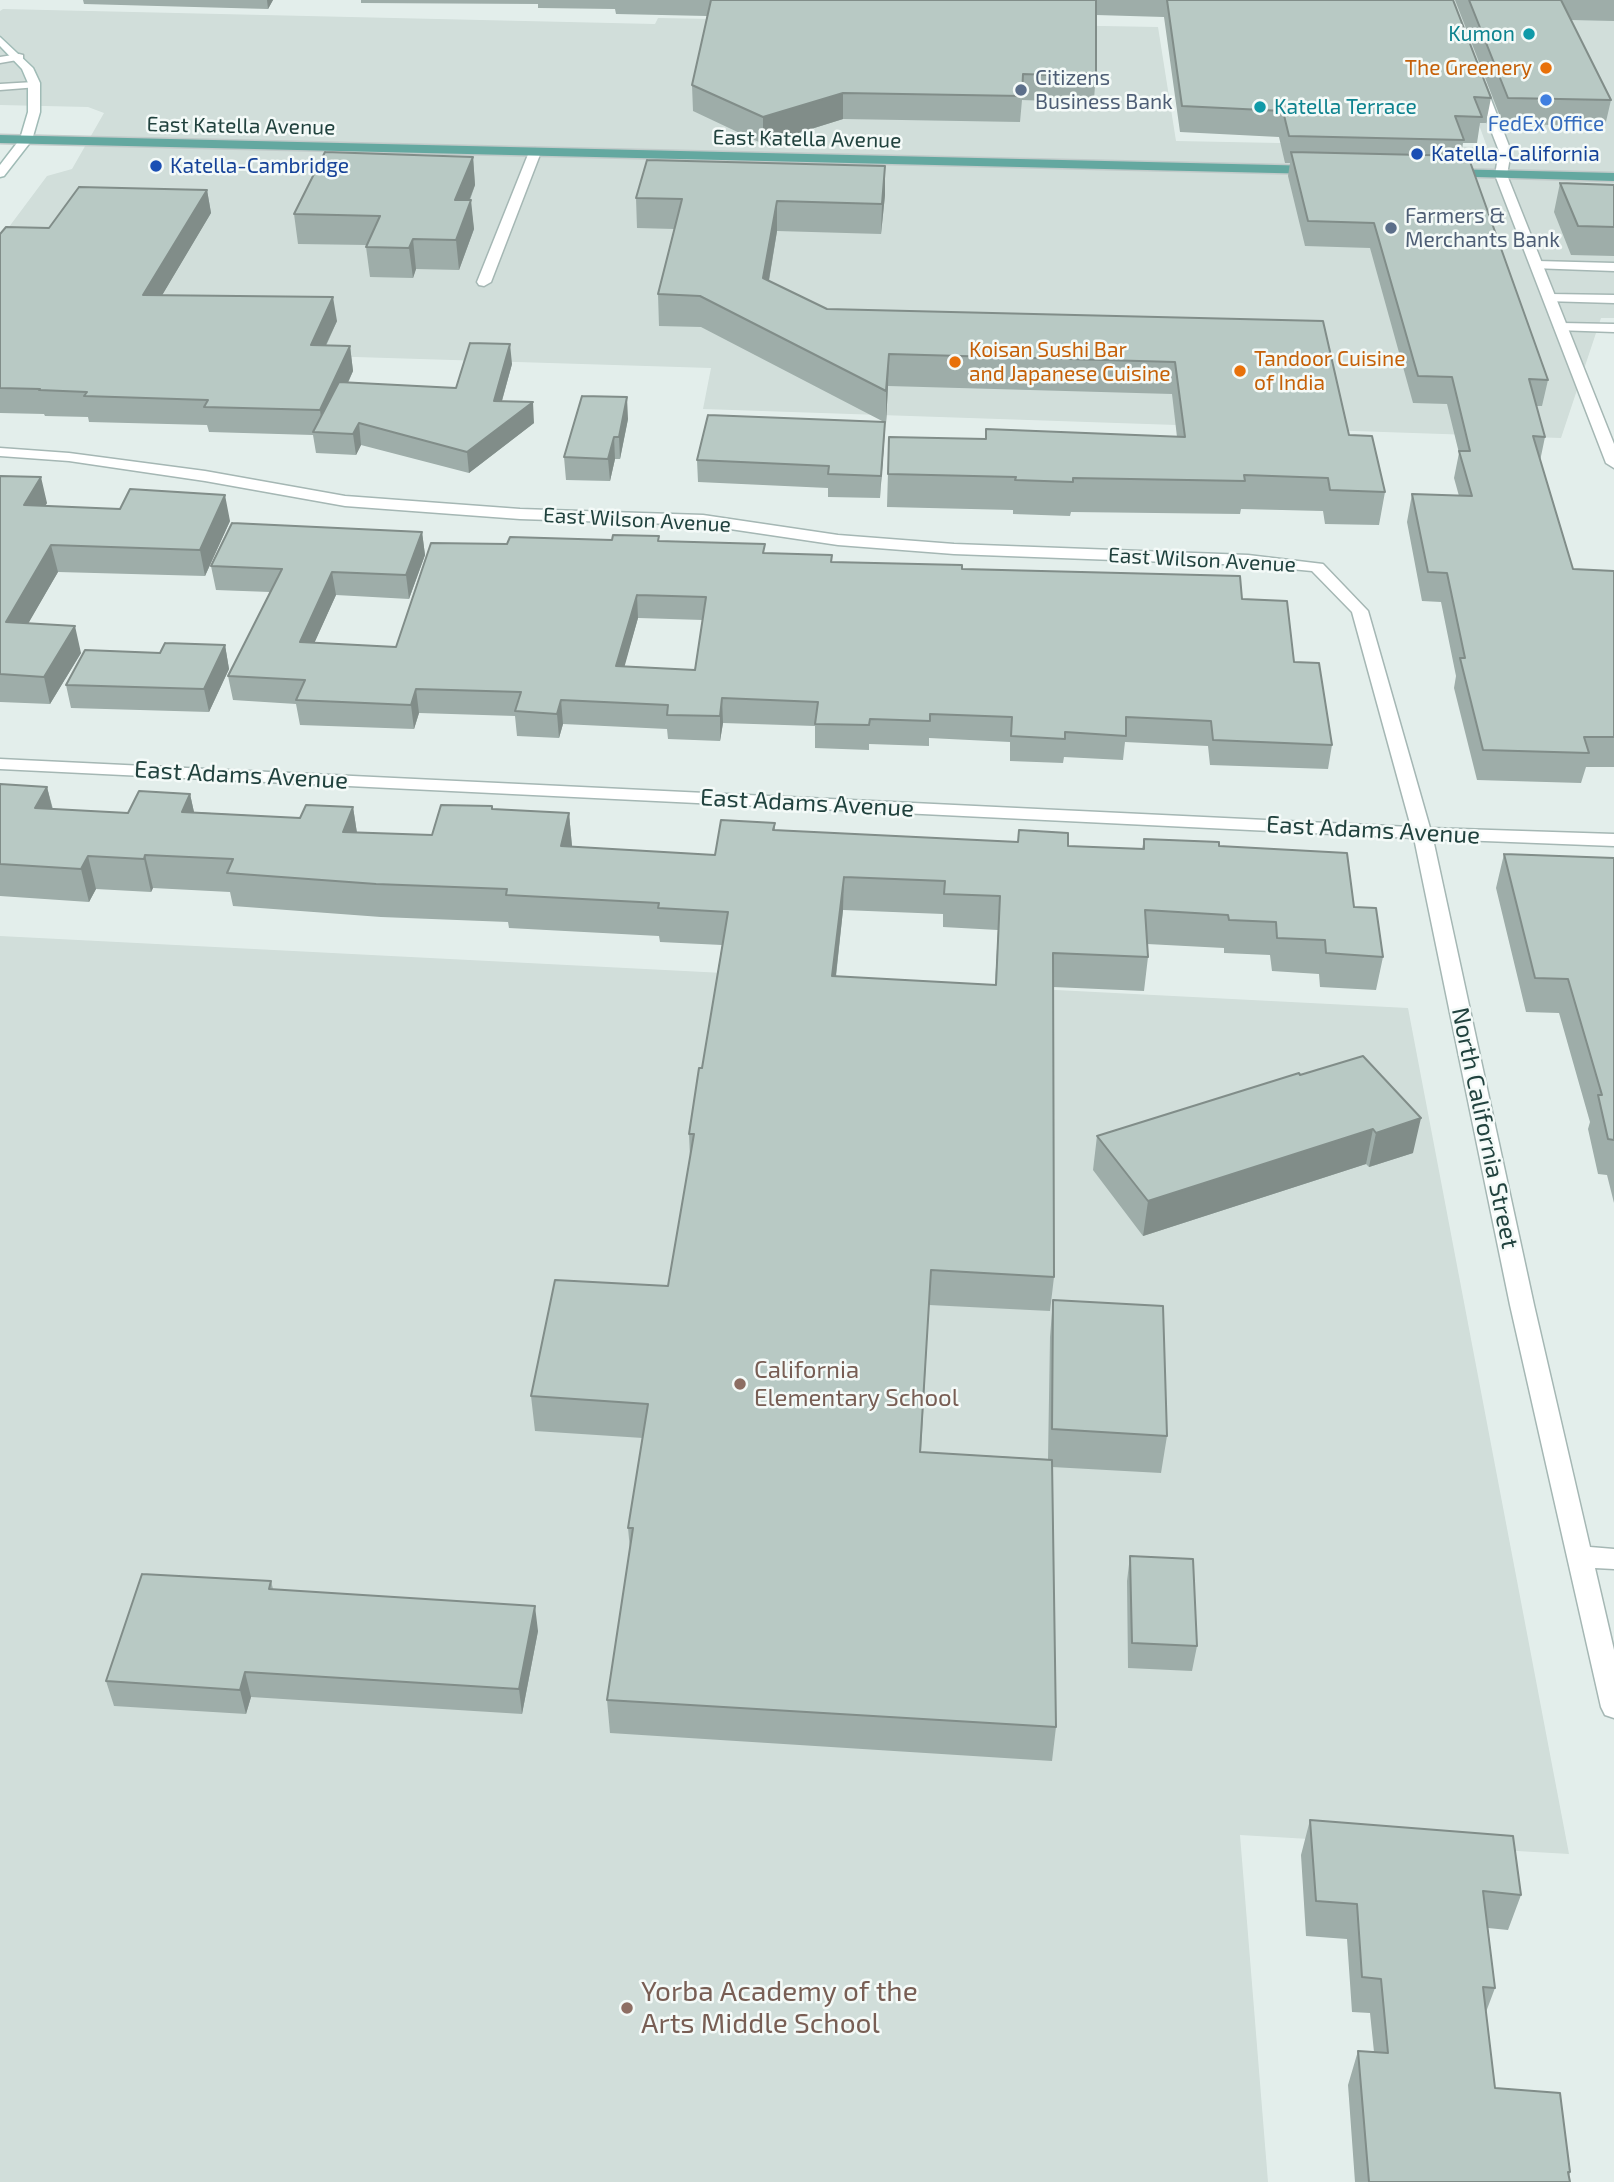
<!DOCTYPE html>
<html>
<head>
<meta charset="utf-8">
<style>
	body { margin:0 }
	canvas { display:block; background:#e3eeeb }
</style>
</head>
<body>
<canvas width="1614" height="2182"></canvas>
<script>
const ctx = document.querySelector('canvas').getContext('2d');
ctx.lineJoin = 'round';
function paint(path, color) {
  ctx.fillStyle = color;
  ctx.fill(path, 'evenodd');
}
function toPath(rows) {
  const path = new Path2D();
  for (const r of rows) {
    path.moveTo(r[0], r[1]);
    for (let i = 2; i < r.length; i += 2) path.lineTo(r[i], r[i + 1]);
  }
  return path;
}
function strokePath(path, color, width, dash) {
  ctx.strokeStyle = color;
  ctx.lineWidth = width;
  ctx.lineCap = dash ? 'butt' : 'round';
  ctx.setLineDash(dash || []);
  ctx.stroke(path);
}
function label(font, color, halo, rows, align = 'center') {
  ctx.font = font + ' "Exo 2",sans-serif';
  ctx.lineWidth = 5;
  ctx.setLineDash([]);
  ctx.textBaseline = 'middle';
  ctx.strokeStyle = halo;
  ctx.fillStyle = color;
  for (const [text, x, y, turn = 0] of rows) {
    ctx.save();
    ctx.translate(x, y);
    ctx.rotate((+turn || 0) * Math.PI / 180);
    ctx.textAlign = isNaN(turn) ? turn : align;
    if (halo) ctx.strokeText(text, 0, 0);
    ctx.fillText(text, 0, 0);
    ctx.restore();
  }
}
const built = toPath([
	[1434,0,1614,0,1614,318,1601,318,1561,438,703,409,711,368,0,346,0,239,47,176,72,169,104,113,88,107,0,105,0,11,3,9,655,24,658,18,1158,27,1176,141,1487,147],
	[0,936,1408,1008,1569,1854,1240,1835,1268,2182,0,2182]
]);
const lane = toPath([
	[19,54,23,55,23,59,0,63,0,57,19,54],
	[1479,81,1485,84,1511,151,1507,175,1501,179,1495,175,1499,151,1473,84,1479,81],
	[34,82,38,83,38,87,0,90,0,84,34,82],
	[535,148,541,152,491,282,484,286,479,285,477,282,529,152,535,148],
	[1537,261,1614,263,1614,271,1532,268,1532,262,1537,261],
	[1550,294,1614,295,1614,303,1545,301,1545,295,1550,294],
	[1561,323,1614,324,1614,332,1556,330,1554,327,1561,323]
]);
const street = toPath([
	[1501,171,1507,175,1614,444,1614,468,1606,463,1495,175,1501,171],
	[0,448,69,453,205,471,345,496,520,509,703,515,838,535,954,544,1248,555,1323,564,1368,611,1430,828,1614,834,1614,846,1433,839,1534,1305,1590,1547,1614,1549,1614,1569,1595,1568,1614,1650,1614,1718,1605,1715,1601,1707,1510,1305,1414,838,0,769,0,759,1411,827,1352,612,1312,571,1248,565,954,554,838,545,703,525,520,519,345,506,205,481,69,461,0,456,0,448]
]);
const secondary = toPath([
	[0,37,33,68,40,83,40,112,32,140,4,176,0,177,0,165,20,139,28,112,28,83,22,69,0,46,0,37]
]);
const primary = toPath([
	[0,135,1317,166,1323,170,1317,174,0,143,0,135],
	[1447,169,1614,173,1614,181,1443,176,1443,170,1447,169]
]);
const wall = toPath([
	[83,0,273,0,268,9,84,4],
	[359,0,1453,0,1491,98,1486,123,1480,123,1477,143,1463,143,1461,156,1548,380,1542,406,1536,406,1545,437,1540,461,1573,569,1614,571,1614,767,1586,767,1581,783,1477,780,1454,688,1456,676,1441,602,1422,601,1407,522,1412,494,1459,496,1454,478,1459,453,1447,404,1413,403,1370,248,1305,246,1288,176,1290,163,1285,163,1279,137,1180,132,1164,17,1096,15,1096,73,1094,99,1076,98,1076,102,1022,100,1020,122,843,119,763,144,693,111,692,85,707,16,616,14,615,9,538,8,538,4,361,3,361,0],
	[1455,0,1614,0,1614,21,1571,20,1611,100,1605,126,1503,124],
	[473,157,475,185,470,200,474,229,459,270,416,269,413,278,370,277,366,247,367,245,298,244,294,214],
	[1560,183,1614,185,1614,256,1571,255,1554,212],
	[207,190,211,213,162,295,337,321,326,346,350,346,353,371,348,383,456,388,512,364,502,401,534,423,469,473,361,445,356,455,316,453,313,435,209,432,207,425,89,422,88,417,45,416,44,414,0,413,0,234,49,228],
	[885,195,881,234,777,231,769,281,827,309,1323,321,1349,435,1385,492,1379,525,1325,524,1323,511,1241,509,1240,514,1071,512,1070,516,1013,514,1013,510,887,507,889,437,986,439,1177,437,1172,394,888,386,886,423,885,422,880,498,828,497,828,488,698,482,697,460,884,422,701,327,659,326,658,294,674,229,637,228,636,198],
	[628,419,620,459,615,459,610,481,566,480,564,457],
	[0,476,47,503,45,506,230,521,205,576,58,572,28,623,81,653,50,704,0,702],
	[422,532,425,555,409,599,336,595,314,643,396,647,507,544,659,541,765,553,832,562,962,569,1242,599,1294,662,1332,745,1328,769,1210,765,1208,746,1125,742,1123,760,1064,757,1063,763,1010,761,1010,742,929,738,929,746,869,744,869,750,815,748,815,726,723,723,720,741,668,739,667,729,563,724,559,738,517,736,515,716,419,713,414,729,300,725,296,704,233,700,228,676,270,592,216,590,211,566],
	[638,618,703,620,695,670,624,666],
	[225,645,229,669,209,712,71,708,66,685,160,653],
	[0,784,47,787,53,809,128,813,190,794,194,812,300,818,353,807,357,833,432,835,493,809,569,813,572,847,715,855,775,823,775,831,1068,846,1142,849,1144,839,1219,846,1354,907,1383,957,1376,990,1320,987,1319,974,1272,971,1270,955,1224,953,1224,948,1147,944,1148,957,1144,991,1053,987,1054,1277,1050,1311,929,1305,921,1452,1048,1459,1050,1337,1053,1300,1167,1436,1161,1473,1052,1467,1056,1727,1052,1761,610,1733,607,1700,630,1549,628,1528,643,1438,535,1431,531,1396,668,1286,690,1157,689,1134,702,1068,722,945,660,942,659,936,509,928,508,922,381,917,233,906,230,892,153,888,151,892,96,889,89,902,0,896],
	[843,910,943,914,943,927,998,930,995,985,836,977],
	[1504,854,1614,858,1614,1203,1607,1175,1598,1174,1588,1129,1590,1122,1559,1013,1526,1012,1496,888],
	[1300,1075,1413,1153,1369,1167,1366,1164,1143,1236,1093,1170,1097,1136],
	[1130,1556,1197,1646,1192,1671,1128,1668,1127,1581],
	[271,1581,273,1589,538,1631,522,1714,251,1697,246,1714,114,1706,106,1681],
	[1310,1820,1521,1895,1508,1930,1488,1928,1495,1988,1486,2012,1495,2088,1570,2172,1569,2176,1570,2182,1355,2182,1348,2085,1358,2051,1374,2052,1370,2013,1352,2012,1347,1939,1306,1936,1301,1855]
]);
const shadedWall = toPath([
	[267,0,273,0,268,9],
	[843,93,843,119,763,144,763,117],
	[473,157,475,185,458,229,455,200],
	[885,166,885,195,881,234,882,204],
	[207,190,211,213,148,319,143,295],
	[471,200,474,229,459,270,456,240],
	[777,201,777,231,764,309,763,278],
	[413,239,416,269,413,278,409,248],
	[333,297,337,321,314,370,311,345],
	[510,344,512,364,496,422,494,401],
	[350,346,353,371,325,432,323,432,320,410],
	[889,354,888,386,886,423,886,391],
	[627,397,628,419,620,459,619,437],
	[533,402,534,423,469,473,467,452],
	[885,422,884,444,880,498,881,476],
	[359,423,361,445,356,455,353,434],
	[614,437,615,459,610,481,608,459],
	[41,477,47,503,30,532,24,505],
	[225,495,230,521,205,576,200,550],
	[422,532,425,555,409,599,406,575],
	[51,545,58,572,13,650,6,622],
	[332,572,336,595,304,666,300,642],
	[637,595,638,618,618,690,616,666],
	[75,626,81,653,50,704,44,677],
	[225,645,229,669,209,712,204,689],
	[416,689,419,713,414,729,411,705],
	[722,698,723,723,720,741,720,716],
	[561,700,563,724,559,738,557,714],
	[47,787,55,820,35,808],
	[190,794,197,826,182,812],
	[353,807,358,840,343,832],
	[569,813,572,846,564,879,561,846],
	[145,855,153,888,151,892,144,859],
	[88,856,96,889,89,902,81,869],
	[844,877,843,910,832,1010,832,976],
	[1421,1118,1413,1153,1369,1167,1376,1133],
	[1373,1129,1366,1164,1143,1236,1148,1201],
	[535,1606,538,1631,522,1714,519,1689],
	[245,1672,251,1697,246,1714,240,1690]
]);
const building = toPath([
	[711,0,1096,0,1096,73,1078,73,1078,76,1023,74,1022,96,843,93,763,117,692,85,711,0],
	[1167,0,1453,0,1491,98,1474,97,1482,117,1455,116,1464,140,1289,136,1283,111,1182,106,1167,0],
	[1469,0,1561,0,1611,100,1508,98,1469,0],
	[325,152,473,157,455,200,471,200,456,240,413,239,409,248,366,247,380,216,294,214,325,152],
	[1291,152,1468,156,1548,380,1529,379,1545,437,1533,436,1573,569,1614,571,1614,737,1584,737,1589,753,1483,750,1460,658,1465,658,1447,573,1428,572,1412,494,1472,496,1459,451,1470,451,1452,377,1418,376,1374,223,1308,221,1291,152],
	[647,160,885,166,882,204,777,201,763,278,827,309,1323,321,1349,435,1372,436,1385,492,1330,490,1328,478,1244,475,1245,481,1073,478,1073,482,1015,480,1016,477,888,474,889,437,986,439,986,429,1185,437,1175,362,889,354,886,391,700,296,658,294,682,199,636,198,647,160],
	[1560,183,1614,185,1614,227,1578,226,1560,183],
	[79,187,207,190,143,295,333,297,311,345,350,346,320,410,204,407,208,400,84,396,87,392,39,390,40,389,0,388,0,234,6,227,49,228,79,187],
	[470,343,510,344,494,401,533,402,467,452,359,423,353,434,313,432,339,382,456,388,470,343],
	[582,396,627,397,619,437,614,437,608,459,564,457,582,396],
	[708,415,885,422,881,476,828,474,829,466,697,460,708,415],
	[0,476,41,477,24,505,120,509,130,489,225,495,200,550,51,545,6,622,75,626,44,677,0,674,0,476],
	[232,523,422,532,406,575,332,572,300,642,396,647,431,543,507,544,510,537,612,540,613,535,659,536,658,541,765,544,763,553,832,555,831,562,962,565,962,569,1240,576,1242,599,1287,601,1294,662,1319,663,1332,745,1213,740,1211,721,1126,717,1126,736,1065,732,1065,739,1011,736,1012,717,930,714,930,721,870,719,869,725,815,724,818,702,722,698,720,716,667,715,668,705,561,700,557,714,515,711,521,692,416,689,411,705,296,700,305,680,228,676,282,569,211,566,232,523],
	[637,595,706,597,695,670,616,666,637,595],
	[165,643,225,645,204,689,66,685,85,650,160,653,165,643],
	[0,784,47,787,35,808,128,813,139,791,190,794,182,812,300,818,306,805,353,807,343,832,432,835,441,805,492,806,492,809,569,813,561,846,715,855,721,820,775,823,773,830,1018,842,1019,830,1068,833,1068,846,1144,849,1144,839,1219,842,1219,846,1347,853,1354,907,1376,908,1383,957,1326,953,1325,940,1277,938,1276,922,1229,920,1228,915,1145,910,1148,957,1053,953,1054,1277,931,1270,920,1452,1052,1460,1056,1727,607,1700,633,1528,628,1528,648,1404,531,1396,555,1280,668,1286,694,1134,689,1134,699,1068,702,1068,728,912,658,908,659,903,506,895,507,889,376,884,227,873,233,859,145,855,144,859,88,856,81,869,0,864,0,784],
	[844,877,945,881,944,894,1000,896,996,985,832,976,844,877],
	[1504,854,1614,858,1614,1140,1608,1139,1598,1095,1602,1095,1568,979,1535,978,1504,854],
	[1363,1056,1421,1118,1376,1133,1373,1129,1148,1201,1097,1136,1299,1073,1300,1075,1363,1056],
	[1053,1300,1163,1306,1167,1436,1052,1429,1053,1300],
	[1130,1556,1193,1559,1197,1646,1132,1643,1130,1556],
	[142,1574,271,1581,269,1589,535,1606,519,1689,245,1672,240,1690,106,1681,142,1574],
	[1310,1820,1513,1836,1521,1895,1483,1891,1495,1988,1483,1987,1495,2088,1560,2093,1570,2172,1568,2172,1570,2182,1369,2182,1358,2051,1388,2053,1381,1979,1362,1977,1357,1904,1316,1901,1310,1820]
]);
const markers = [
	[1529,34,7,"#0f9aa8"],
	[1546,68,7,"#e8710a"],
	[1021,90,7,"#5c6f8a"],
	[1546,100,7,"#3f7fe0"],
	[1260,107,7,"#0f9aa8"],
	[1417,154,7,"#1a4fb4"],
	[156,166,7,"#1a4fb4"],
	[1391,228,7,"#5c6f8a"],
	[955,362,7,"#e8710a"],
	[1240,371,7,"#e8710a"],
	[740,1384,7,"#8d6e63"],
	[627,2008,7,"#8d6e63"]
];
const farCulturenames = [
	["Kumon",1515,34],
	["Katella Terrace",1274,107,"left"]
];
const farFoodnames = [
	["The Greenery",1532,68,"right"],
	["Koisan Sushi Bar",969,350],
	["and Japanese Cuisine",969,374],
	["Tandoor Cuisine",1254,359],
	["of India",1254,383]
];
const farServicenames = [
	["Citizens",1035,78],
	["Business Bank",1035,102],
	["Farmers &",1405,216],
	["Merchants Bank",1405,240]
];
const farShopnames = [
	["FedEx Office",1546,124]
];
const farStreetnames = [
	["East Katella Avenue",241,126,1],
	["East Katella Avenue",807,139,1],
	["East Wilson Avenue",637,520,3],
	["East Wilson Avenue",1202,560,3]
];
const farTransitnames = [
	["Katella-California",1431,154],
	["Katella-Cambridge",170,166]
];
const streetNames = [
	["East Adams Avenue",241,775,3],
	["East Adams Avenue",807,803,3],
	["East Adams Avenue",1373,830,3],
	["North California Street",1485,1128,78]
];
const educationNames = [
	["California",754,1370],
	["Elementary School",754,1398]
];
const nearEducationnames = [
	["Yorba Academy of the",641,1992],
	["Arts Middle School",641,2024]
];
paint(built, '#d1deda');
strokePath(lane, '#a5b7b4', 3);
strokePath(street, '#a5b7b4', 3);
strokePath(secondary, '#a0bbb6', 3);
strokePath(primary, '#c1cac9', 3);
paint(lane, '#fff');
paint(street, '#fff');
paint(secondary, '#fff');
paint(primary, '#64a8a0');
paint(wall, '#9eada9');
paint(shadedWall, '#818d89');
paint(building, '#b8c9c4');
strokePath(building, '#818d89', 2);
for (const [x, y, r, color] of markers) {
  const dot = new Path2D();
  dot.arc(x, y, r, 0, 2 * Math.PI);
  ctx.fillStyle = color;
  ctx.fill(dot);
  strokePath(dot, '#f4faf8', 2.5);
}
label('21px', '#0d838f', '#f4faf8', farCulturenames, 'right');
label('21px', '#c56008', '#f4faf8', farFoodnames, 'left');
label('21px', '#4e5e75', '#f4faf8', farServicenames, 'left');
label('21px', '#366cbe', '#f4faf8', farShopnames);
label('21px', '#21423e', '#f4faf8', farStreetnames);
label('21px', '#164399', '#f4faf8', farTransitnames, 'left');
label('24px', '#21423e', '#f4faf8', streetNames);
label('24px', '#785e54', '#f4faf8', educationNames, 'left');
label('28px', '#785e54', '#f4faf8', nearEducationnames, 'left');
</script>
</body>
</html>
